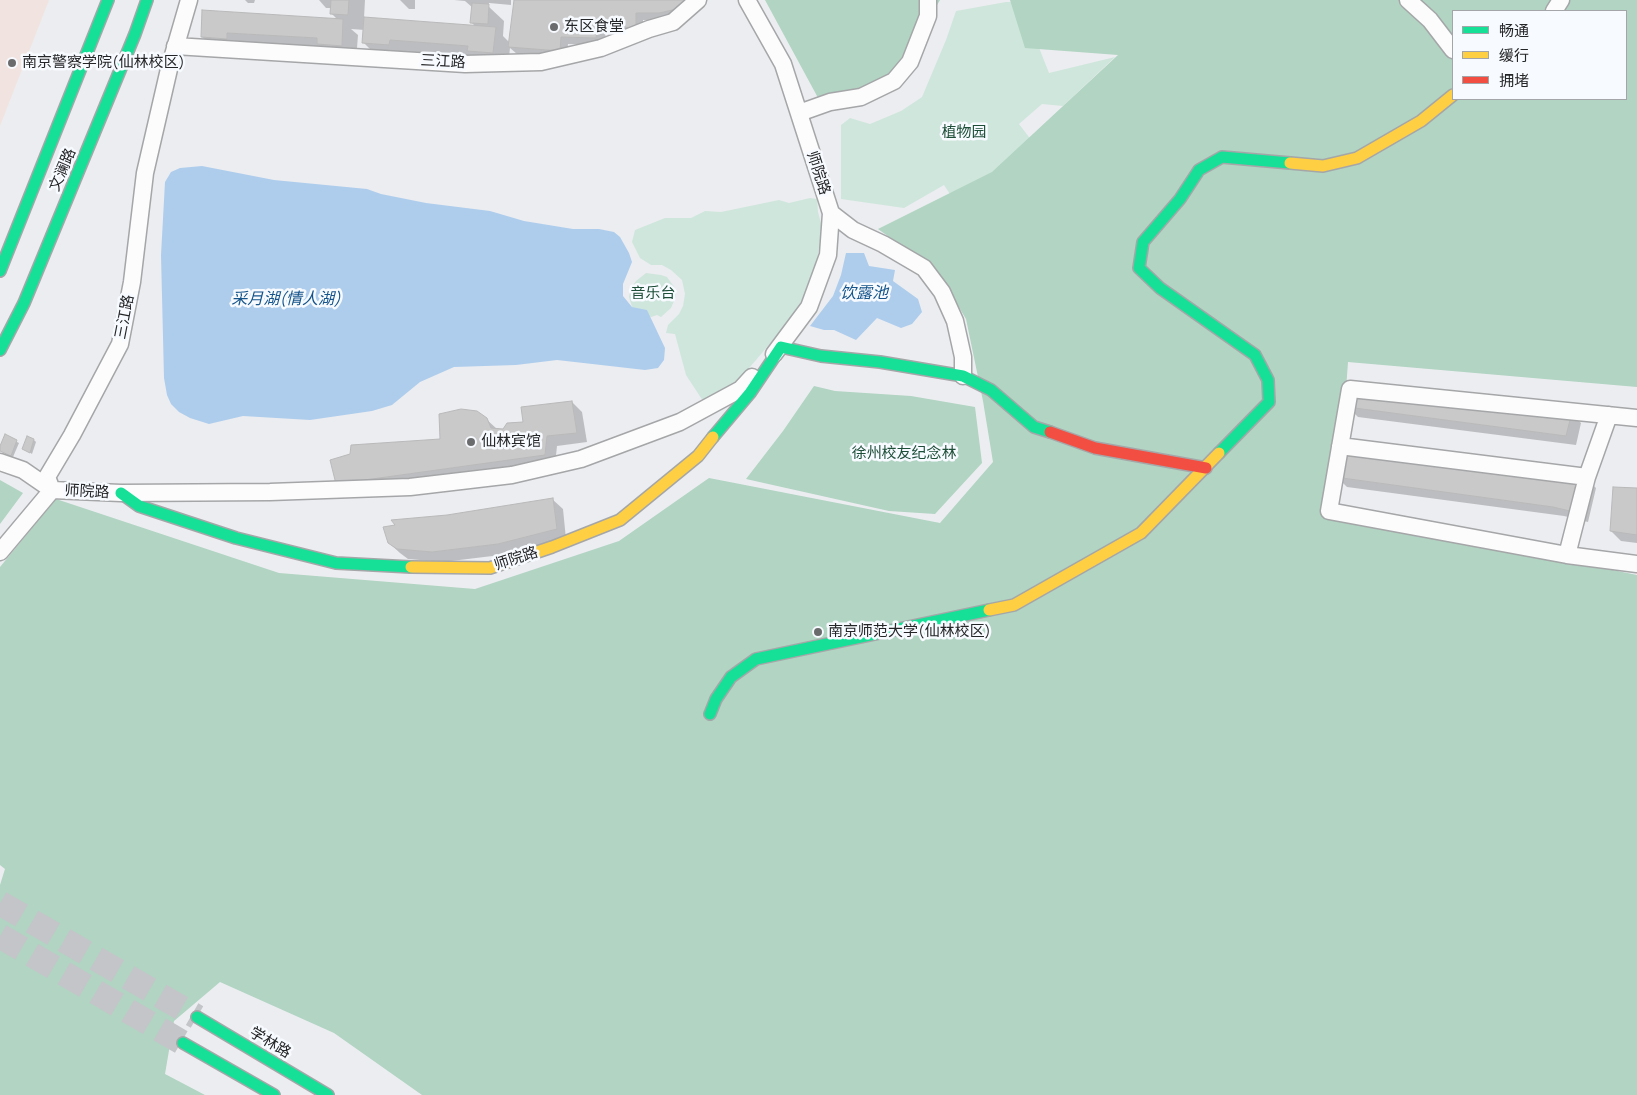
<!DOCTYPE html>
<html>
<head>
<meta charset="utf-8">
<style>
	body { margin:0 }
	#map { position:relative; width:1637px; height:1095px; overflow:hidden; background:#ecedf0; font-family:Manrope,"Noto Sans SC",sans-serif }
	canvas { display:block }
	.legend { position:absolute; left:1452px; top:10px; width:175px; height:90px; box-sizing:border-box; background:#f7fafe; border:1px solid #a3a5a8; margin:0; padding:6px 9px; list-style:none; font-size:15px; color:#242527 }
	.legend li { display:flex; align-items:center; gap:10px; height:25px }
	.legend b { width:25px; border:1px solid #a3a5a8 }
</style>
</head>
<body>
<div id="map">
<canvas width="1637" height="1095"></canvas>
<ul class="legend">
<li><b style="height:6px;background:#16e098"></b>畅通</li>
<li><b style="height:6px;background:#ffcf43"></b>缓行</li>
<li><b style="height:6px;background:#f24e42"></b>拥堵</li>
</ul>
</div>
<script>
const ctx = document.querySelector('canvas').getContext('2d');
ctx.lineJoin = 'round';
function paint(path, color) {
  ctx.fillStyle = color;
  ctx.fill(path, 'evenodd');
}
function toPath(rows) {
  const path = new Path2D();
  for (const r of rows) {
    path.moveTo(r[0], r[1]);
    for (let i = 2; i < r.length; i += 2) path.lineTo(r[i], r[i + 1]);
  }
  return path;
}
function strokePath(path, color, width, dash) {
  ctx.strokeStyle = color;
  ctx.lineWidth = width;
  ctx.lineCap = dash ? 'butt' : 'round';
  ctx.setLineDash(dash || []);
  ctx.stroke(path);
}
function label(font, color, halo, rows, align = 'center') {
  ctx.font = font + ' Manrope,"Noto Sans SC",sans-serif';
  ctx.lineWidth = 5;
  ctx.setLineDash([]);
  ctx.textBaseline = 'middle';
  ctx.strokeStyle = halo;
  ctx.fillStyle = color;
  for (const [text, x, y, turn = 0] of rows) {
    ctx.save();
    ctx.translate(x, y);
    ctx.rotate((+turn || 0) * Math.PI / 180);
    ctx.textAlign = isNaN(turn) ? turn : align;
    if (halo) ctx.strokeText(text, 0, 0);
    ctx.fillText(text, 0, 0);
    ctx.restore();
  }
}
const education = toPath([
	[0,0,49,0,0,126]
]);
const green = toPath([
	[1006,2,1021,2,1049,73,1115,57,1063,106,1042,104,1019,124,1035,145,959,208,944,185,904,208,841,199,841,125,850,118,870,124,901,111,922,97,946,40,956,11],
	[810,198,817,199,818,212,822,227,817,261,804,297,786,325,738,381,703,401,686,375,675,334,666,333,668,325,679,314,683,306,685,294,682,280,671,270,662,265,651,265,640,258,632,242,635,230,665,218,691,218,705,211,721,212,779,200,789,203],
	[646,273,661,275,667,277,675,288,676,296,671,308,661,317,657,315,651,317,645,316,632,307,629,297,631,288,636,281]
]);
const forest = toPath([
	[765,0,940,0,900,70,823,107],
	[1010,0,1637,0,1637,387,1348,362,1337,513,1637,575,1637,1095,422,1095,334,1033,220,982,174,1021,165,1074,205,1095,0,1095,0,885,5,869,0,865,0,567,56,499,279,573,475,589,619,541,709,478,940,523,993,462,983,401,966,319,938,272,878,229,992,172,1118,55,1025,48],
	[1453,11,1626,11,1626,99,1453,99],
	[814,386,835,391,911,396,975,407,982,463,935,514,889,511,746,479,783,431],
	[0,480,23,493,0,524]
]);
const water = toPath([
	[202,166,274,180,367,189,381,194,426,203,490,211,524,221,573,229,599,229,614,232,620,237,629,253,632,262,623,284,623,296,632,307,647,310,665,348,664,360,658,368,645,370,557,360,516,365,454,367,420,382,392,405,372,411,310,420,243,416,209,424,190,418,179,412,171,404,167,395,164,378,161,255,165,182,171,172,180,168],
	[846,253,864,253,869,266,895,270,893,281,918,299,922,312,912,324,901,328,877,318,856,340,834,330,824,330,810,326,833,296,841,275]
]);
const shadow = toPath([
	[245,0,255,0,254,3,248,3],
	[319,0,365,0,364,18,476,27,471,22,473,8,465,1,454,0,511,0,511,5,489,3,488,6,504,21,503,36,510,43,515,0,694,0,667,20,643,20,643,35,606,32,604,45,568,44,567,58,517,54,510,48,508,67,379,58,364,43,365,30,351,29,358,35,356,61,217,52,202,37,203,12,338,20,331,13,332,8,326,8],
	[400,0,415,0,415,9,409,9],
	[572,402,582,412,587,442,557,446,555,465,348,493,337,483,441,440,486,419,497,429,504,431,524,424],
	[1348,407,1571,413,1581,423,1576,445,1358,417],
	[5,436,19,443,13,457,0,451],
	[34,440,36,442,32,454,26,450],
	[1336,476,1586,478,1596,488,1588,522,1564,516,1347,487],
	[1637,489,1637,543,1621,541,1611,531],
	[552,499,563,509,566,539,509,554,443,562,408,559,400,553,389,543]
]);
const building = toPath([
	[331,0,349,0,348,15,330,14,331,0],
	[514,0,687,0,686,7,659,13,636,13,636,28,598,25,596,38,561,37,560,51,508,47,514,0],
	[472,3,489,4,488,24,470,23,472,3],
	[202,10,343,19,342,46,317,44,317,38,227,33,227,39,201,37,202,10],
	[364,17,496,27,493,53,467,51,468,46,390,40,389,45,362,43,364,17],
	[1350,389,1572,412,1566,436,1347,407,1350,389],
	[572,401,577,433,547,436,545,455,336,484,330,460,350,454,351,445,440,439,439,414,461,409,477,411,487,418,491,428,503,429,507,423,523,422,521,407,572,401],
	[5,434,17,440,11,456,0,451,0,446,5,434],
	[27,436,34,439,30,453,22,449,27,436],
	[1340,446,1587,477,1578,513,1553,507,1335,477,1340,446],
	[1613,487,1637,488,1637,535,1610,531,1613,487],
	[553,498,557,529,498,544,432,552,397,549,388,543,383,527,395,525,391,520,447,515,553,498]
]);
const primaryTunnel = toPath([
	[0,903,197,1017],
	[0,936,183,1043]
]);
const street = toPath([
	[747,0,783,64,831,213,828,255,809,307,774,354],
	[1408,0,1430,20,1453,50],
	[1554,11,1561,0],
	[175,46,465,64,541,62,601,48,649,29,673,22,698,0],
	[799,113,830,102,861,97,894,81,910,62,928,16,928,0],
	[831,213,853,230,883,244,924,268,942,292,955,321,963,357,963,376],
	[1609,415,1587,477,1567,555,1637,564],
	[1340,446,1587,477],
	[0,462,23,470,52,490,121,493,270,492,410,487,512,475,581,459,680,422,741,389,752,377],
	[0,552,52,490,47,477,72,435,120,344,132,282,145,173,169,69,189,0],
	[1567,555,1329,511,1350,389,1637,418]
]);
const fast = toPath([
	[0,271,108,0],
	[0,350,24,303,135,34,147,0],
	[713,437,750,393,781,347,821,356,880,362,963,376,991,390,1034,427,1050,432],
	[1219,453,1269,402,1268,380,1255,355,1160,288,1139,268,1143,242,1180,199,1199,170,1222,157,1290,163],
	[121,493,139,506,236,538,336,563,411,567],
	[710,714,716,699,731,677,756,659,989,610],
	[197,1017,328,1095],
	[183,1043,274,1095]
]);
const slow = toPath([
	[1290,163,1323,166,1357,158,1421,121,1453,95],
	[411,567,490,568,552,547,620,520,698,456,713,437],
	[989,610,1014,605,1141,533,1219,453]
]);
const jam = toPath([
	[1050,432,1095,448,1206,468]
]);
const markers = [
	[554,27,5,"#6a6b6d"],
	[12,63,5,"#6a6b6d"],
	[471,442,5,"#6a6b6d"],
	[818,632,5,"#6a6b6d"]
];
const poiNames = [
	["东区食堂",564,27],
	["南京警察学院(仙林校区)",22,63],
	["仙林宾馆",481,442],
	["南京师范大学(仙林校区)",828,632]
];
const streetNames = [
	["三江路",443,62,3],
	["文澜路",63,170,-67],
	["师院路",818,173,72],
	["三江路",125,317,-79],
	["师院路",87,492,3],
	["师院路",516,559,-18],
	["学林路",270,1043,31]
];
const parkNames = [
	["植物园",964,133],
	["音乐台",653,294],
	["徐州校友纪念林",904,454]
];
const waterNames = [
	["饮露池",864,294],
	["采月湖(情人湖)",286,300]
];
paint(education, '#f1e4e0');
paint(green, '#cfe6dc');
paint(forest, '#b1d4c3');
paint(water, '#aecded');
paint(shadow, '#0003');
paint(building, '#cac9ca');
strokePath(building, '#b9b9ba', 1);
strokePath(primaryTunnel, '#c4c5c8', 25, [25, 12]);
strokePath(street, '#a5a6a8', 19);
strokePath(fast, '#a5a6a8', 14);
strokePath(slow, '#a5a6a8', 14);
strokePath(jam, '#a5a6a8', 14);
strokePath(street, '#fcfcfd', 16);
strokePath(fast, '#16e098', 11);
strokePath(slow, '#ffcf43', 11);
strokePath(jam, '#f24e42', 11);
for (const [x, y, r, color] of markers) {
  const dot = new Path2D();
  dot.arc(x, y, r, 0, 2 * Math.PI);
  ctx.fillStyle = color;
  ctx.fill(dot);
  strokePath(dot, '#f7fafe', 2);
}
label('15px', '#242527', '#f7fafe', poiNames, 'left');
label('15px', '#242527', '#f7fafe', streetNames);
label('15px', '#1d4e38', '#f7fafe', parkNames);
label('italic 16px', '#14548b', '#f7fafe', waterNames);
</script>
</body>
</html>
